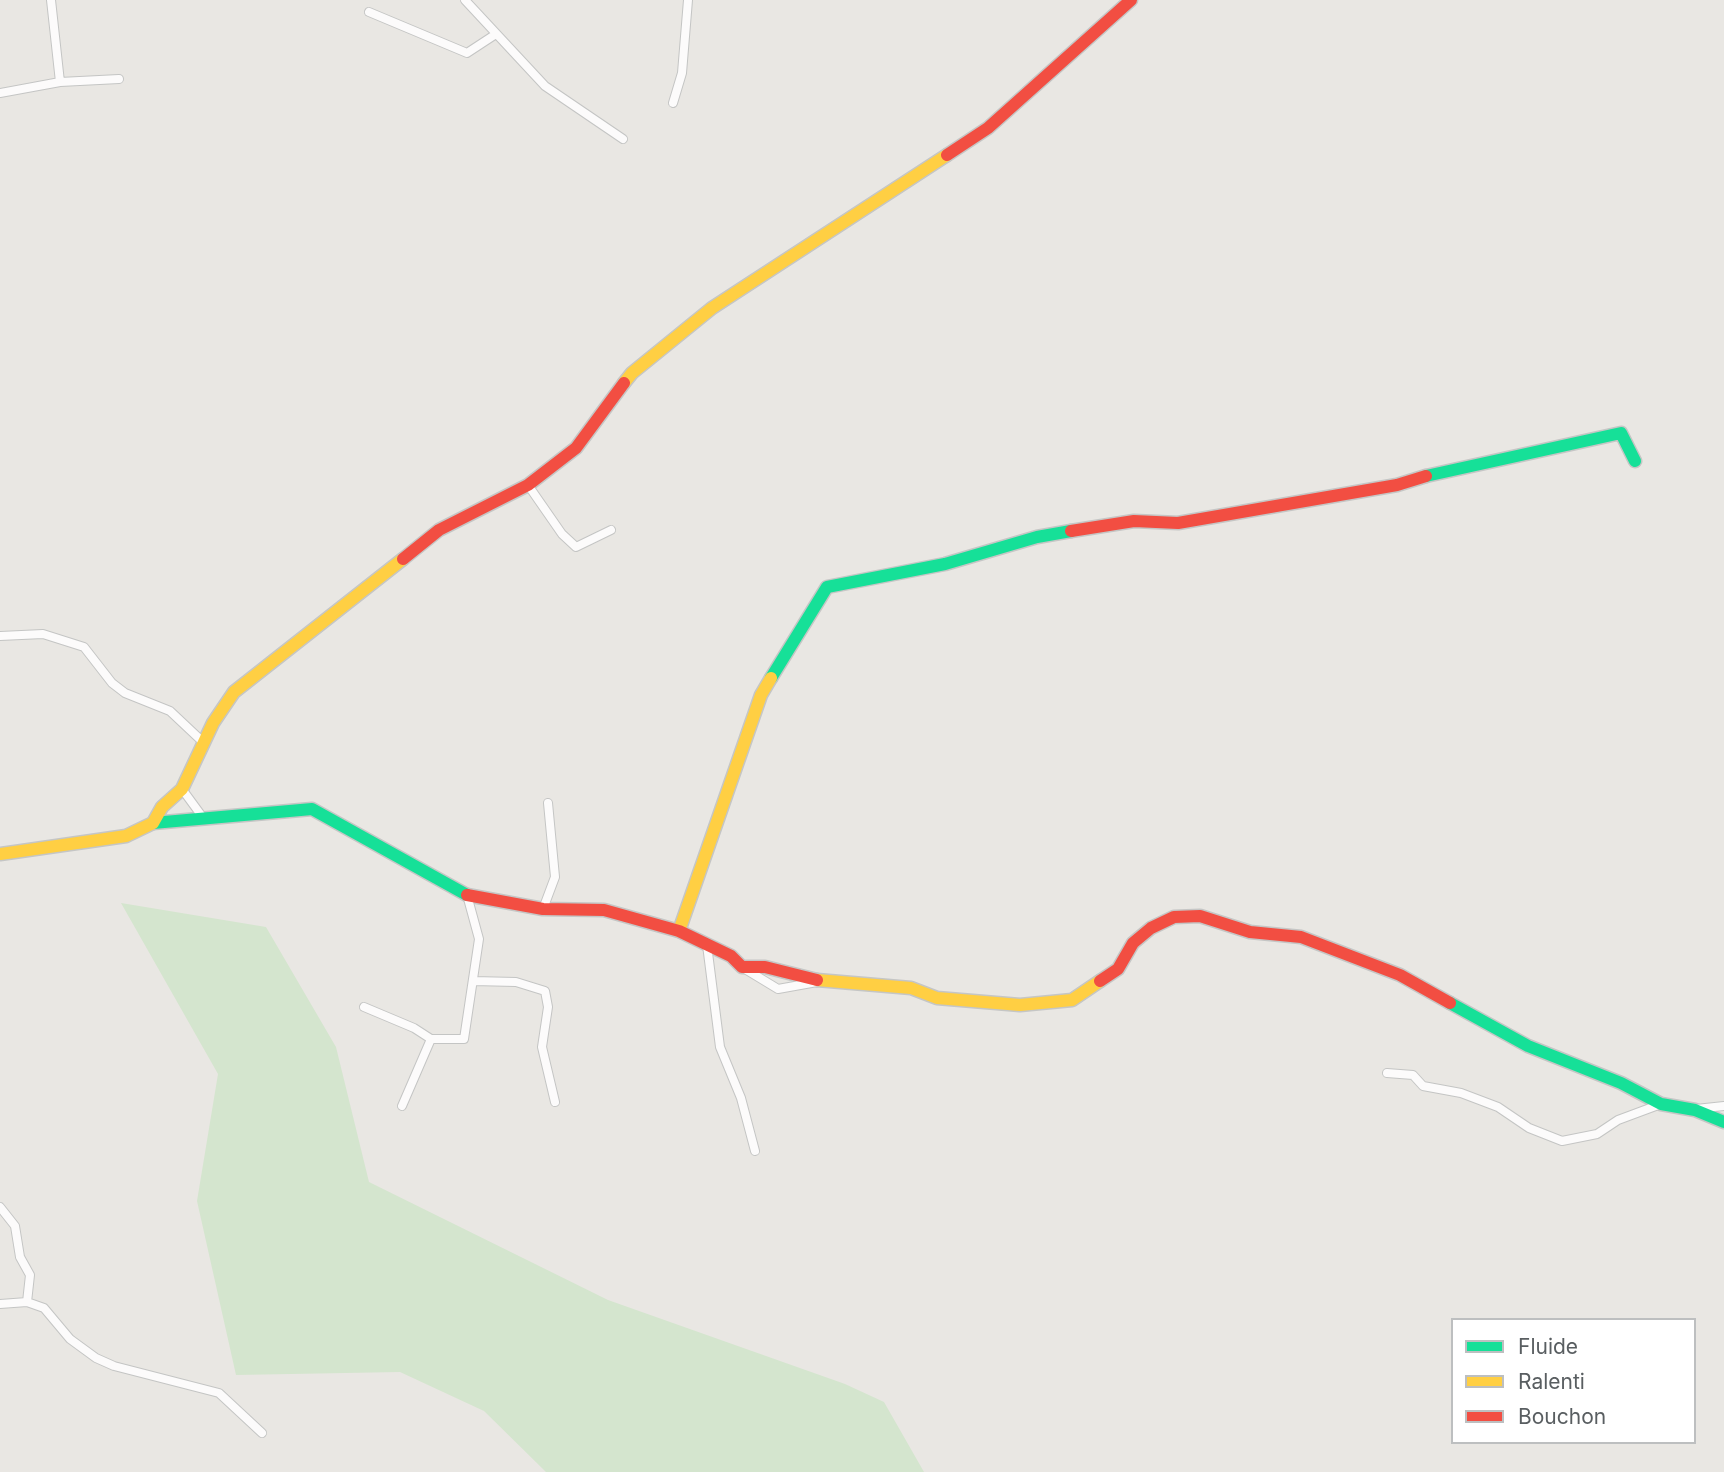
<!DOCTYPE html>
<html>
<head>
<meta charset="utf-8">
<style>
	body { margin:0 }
	#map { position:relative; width:1724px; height:1472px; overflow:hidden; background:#e9e7e3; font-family:Inter,sans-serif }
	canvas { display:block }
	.legend { position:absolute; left:1451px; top:1318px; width:245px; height:126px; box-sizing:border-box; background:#fff; border:2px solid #bdbfc0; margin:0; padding:9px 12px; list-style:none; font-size:21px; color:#595e61 }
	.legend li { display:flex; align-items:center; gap:14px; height:35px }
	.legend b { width:35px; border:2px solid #bdbfc0 }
</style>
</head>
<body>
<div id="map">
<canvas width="1724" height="1472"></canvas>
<ul class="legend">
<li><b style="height:9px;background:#16e098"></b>Fluide</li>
<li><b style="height:9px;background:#ffcf43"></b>Ralenti</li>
<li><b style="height:9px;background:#f24e42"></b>Bouchon</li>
</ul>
</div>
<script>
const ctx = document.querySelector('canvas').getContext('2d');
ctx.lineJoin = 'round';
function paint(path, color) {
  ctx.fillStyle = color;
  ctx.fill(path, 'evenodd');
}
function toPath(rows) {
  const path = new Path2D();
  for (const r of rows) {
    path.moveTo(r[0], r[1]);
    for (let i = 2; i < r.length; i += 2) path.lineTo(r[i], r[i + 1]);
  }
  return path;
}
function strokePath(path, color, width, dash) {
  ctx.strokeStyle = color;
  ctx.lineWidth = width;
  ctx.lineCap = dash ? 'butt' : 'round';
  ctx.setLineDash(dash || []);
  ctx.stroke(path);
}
const green = toPath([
	[121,903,266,927,336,1047,369,1182,608,1300,845,1384,884,1402,924,1472,546,1472,484,1411,400,1372,236,1375,197,1201,218,1074]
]);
const street = toPath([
	[51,0,60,82],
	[465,0,545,86,623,139],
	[369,12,467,53,496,34],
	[0,93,60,82,119,79],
	[673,103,682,73,688,0],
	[528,485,562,534,576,547,611,530],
	[0,636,43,634,84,647,112,683,125,693,170,711,204,743],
	[182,789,204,819],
	[543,909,555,877,548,803],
	[707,945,720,1047,741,1098,755,1151],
	[745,969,778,989,817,982],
	[473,981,516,982,545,991,548,1007,542,1047,555,1102],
	[364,1007,414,1028,431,1039,464,1039,479,939,467,895],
	[1387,1073,1413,1075,1423,1086,1461,1093,1498,1107,1529,1128,1562,1141,1597,1134,1618,1120,1661,1104],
	[402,1106,431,1039],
	[1696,1109,1724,1106],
	[0,1207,15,1226,20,1257,30,1275,27,1302],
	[0,1304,27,1302,44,1308,70,1339,96,1358,114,1366,219,1393,262,1433]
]);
const fast = toPath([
	[1426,476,1621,433,1635,461],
	[771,678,827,587,945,564,1037,537,1071,531],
	[153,823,312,809,467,895],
	[1450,1003,1528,1046,1621,1083,1661,1104,1695,1110,1724,1122]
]);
const slow = toPath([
	[624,383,632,373,712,308,947,155],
	[0,854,126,836,153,823,162,807,182,789,213,723,234,692,403,559],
	[679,931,761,695,771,678],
	[817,980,911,988,937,998,1020,1005,1072,1000,1100,981]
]);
const jam = toPath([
	[947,155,988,128,1131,0],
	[1071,531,1134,521,1178,523,1397,485,1426,476],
	[403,559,439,530,528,485,576,448,624,383],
	[467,895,543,909,604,910,679,931,731,956,742,967,765,967,817,980],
	[1100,981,1118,969,1133,943,1151,928,1174,917,1200,916,1250,932,1301,937,1400,975,1450,1003]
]);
paint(green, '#d4e5ce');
strokePath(street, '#c4c5c4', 10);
strokePath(fast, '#c5c6c5', 15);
strokePath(slow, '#c5c6c5', 15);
strokePath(jam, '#c5c6c5', 15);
strokePath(street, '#fcfbfb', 8);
strokePath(fast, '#16e098', 12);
strokePath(slow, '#ffcf43', 12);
strokePath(jam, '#f24e42', 12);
</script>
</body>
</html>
